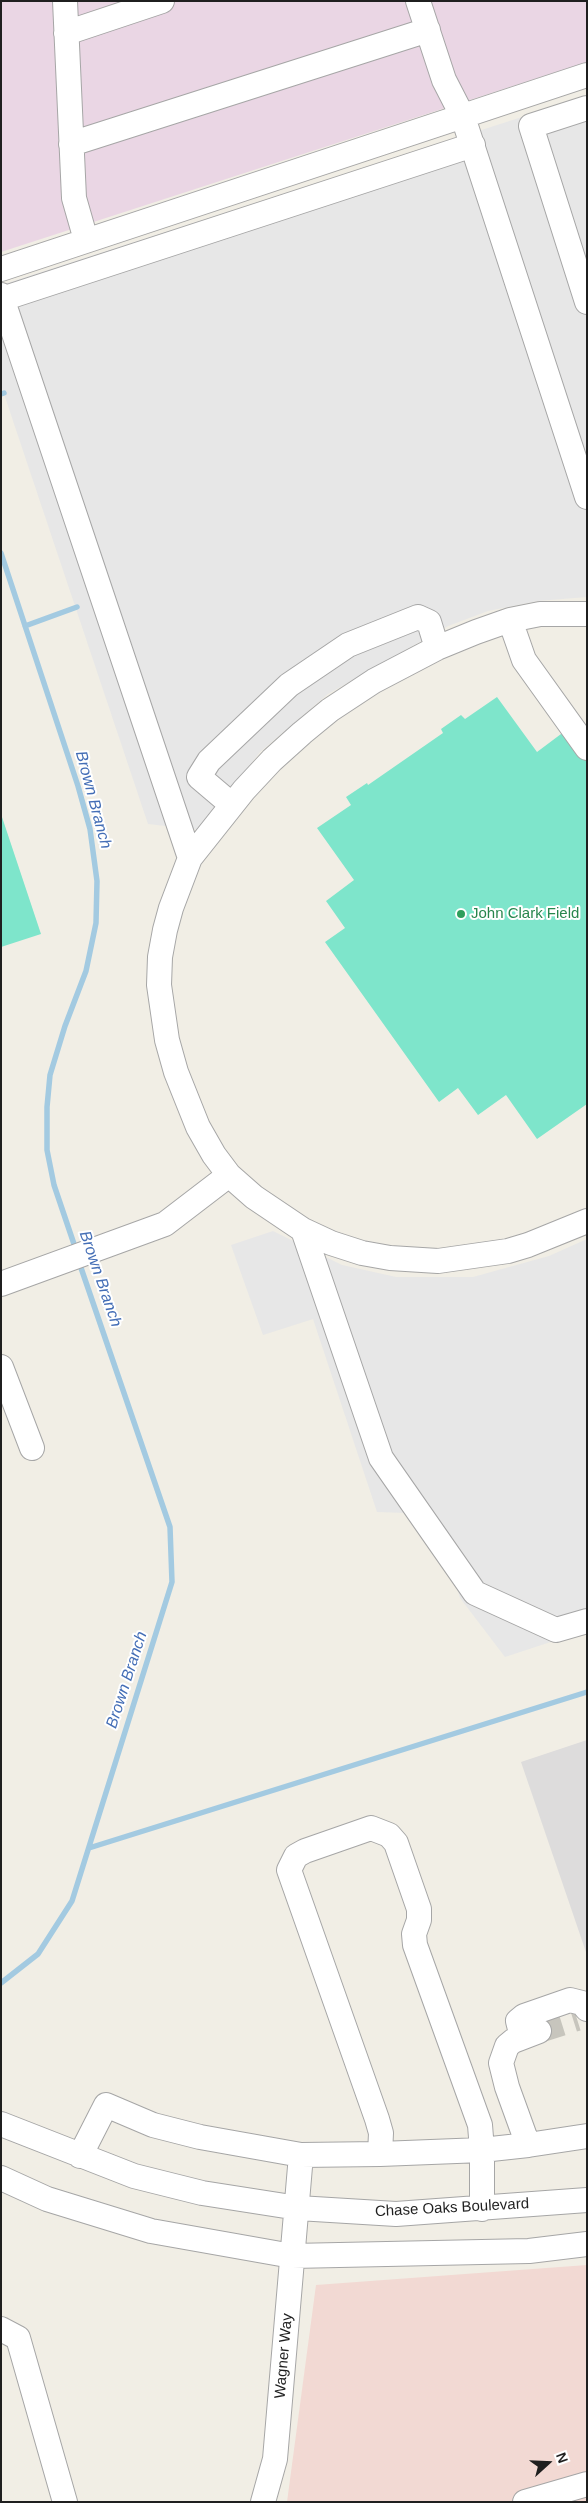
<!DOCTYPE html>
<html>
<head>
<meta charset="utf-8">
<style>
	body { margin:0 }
	#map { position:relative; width:588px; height:2503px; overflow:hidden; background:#f1eee5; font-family:Arial,sans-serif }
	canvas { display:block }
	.frame { position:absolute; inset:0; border:2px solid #1f1f1f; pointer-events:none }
	.north { position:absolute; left:523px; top:2438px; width:50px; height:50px; -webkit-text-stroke:4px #fff; paint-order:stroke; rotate:70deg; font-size:14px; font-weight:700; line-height:20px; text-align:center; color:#1f1f1f }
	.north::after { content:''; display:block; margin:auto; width:18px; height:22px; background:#1f1f1f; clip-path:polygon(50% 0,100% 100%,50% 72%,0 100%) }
</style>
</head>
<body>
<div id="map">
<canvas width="588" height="2503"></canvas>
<div class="frame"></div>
<div class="north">N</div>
</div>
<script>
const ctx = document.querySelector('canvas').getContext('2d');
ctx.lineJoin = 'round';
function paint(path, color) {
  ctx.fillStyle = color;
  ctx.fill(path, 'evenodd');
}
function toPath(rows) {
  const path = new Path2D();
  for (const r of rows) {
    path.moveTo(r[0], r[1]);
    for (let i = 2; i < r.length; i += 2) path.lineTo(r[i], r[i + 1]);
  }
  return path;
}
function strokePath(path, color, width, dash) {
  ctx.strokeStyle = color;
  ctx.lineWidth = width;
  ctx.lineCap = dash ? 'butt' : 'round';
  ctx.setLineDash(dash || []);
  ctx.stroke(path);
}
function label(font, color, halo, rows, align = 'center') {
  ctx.font = font + ' Arial,sans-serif';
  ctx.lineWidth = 4;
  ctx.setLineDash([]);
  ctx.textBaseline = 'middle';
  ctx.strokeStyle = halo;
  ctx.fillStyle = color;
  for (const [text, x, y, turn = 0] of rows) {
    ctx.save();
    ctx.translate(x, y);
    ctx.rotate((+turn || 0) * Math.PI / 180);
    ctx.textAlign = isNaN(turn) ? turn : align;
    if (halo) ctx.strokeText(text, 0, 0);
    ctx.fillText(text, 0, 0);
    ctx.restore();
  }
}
const residential = toPath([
	[587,1740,587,1955,521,1762]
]);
const commercial = toPath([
	[587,2265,587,2502,287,2502,316,2285]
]);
const industrial = toPath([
	[1,1,587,1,587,62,1,252]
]);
const pitch = toPath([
	[497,697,537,752,565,731,587,761,587,1104,537,1139,506,1095,478,1115,458,1088,439,1102,325,942,345,928,326,901,354,880,317,828,351,805,346,797,367,783,368,785,443,733,441,729,461,715,465,719],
	[1,814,41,934,1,947]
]);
const parking = toPath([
	[587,96,587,597,538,601,488,611,448,626,328,694,260,752,200,830,148,824,1,385,1,285],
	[273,1231,342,1265,396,1277,473,1277,549,1256,587,1239,587,1630,505,1657,460,1598,435,1514,377,1512,313,1319,263,1335,231,1245]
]);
const stream = toPath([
	[1,394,4,393],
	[1,553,78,786,90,829,97,881,96,923,86,971,65,1026,50,1075,47,1107,47,1150,54,1185,76,1250],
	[25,626,77,607],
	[89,1848,587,1692],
	[1,1983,38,1954,72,1901,172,1582,170,1527,79,1262]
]);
const minorTunnel = toPath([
	[539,2031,577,2019]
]);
const minor = toPath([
	[65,1,74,198,86,240],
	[418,1,444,80,463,117,587,497],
	[66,33,162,1],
	[587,108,531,126,587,302],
	[71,144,428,30],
	[1,269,587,75],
	[1,295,190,858],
	[2,299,473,145],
	[587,614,540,614,510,620,476,632,437,648,374,681,330,710,302,733,272,760,244,790,190,858,171,908,165,930,160,957,159,985,167,1040,176,1072,198,1127,214,1155,229,1175,254,1197,303,1230,331,1243,362,1253,390,1258,438,1261,508,1251,528,1245,587,1221],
	[510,620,524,660,587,748],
	[232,805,199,777,209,761,289,685,348,645,418,617,429,622,437,648],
	[303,1230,381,1458,475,1593,556,1630,587,1621],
	[1,1284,165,1224,229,1175],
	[1,1367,32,1448],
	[539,2031,513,2041,507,2046,501,2063,507,2087,528,2145,587,2136],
	[522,2037,518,2021,524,2016,570,2000,582,2003,587,2009],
	[1,2124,134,2176,202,2193,298,2208,396,2214,587,2200],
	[380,2154,381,2133,377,2119,289,1870,296,1856,305,1851,371,1828,389,1835,396,1843,419,1909,419,1920,414,1934,415,1945,480,2125,482,2150,528,2145],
	[301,2155,380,2154,482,2150,482,2209],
	[80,2156,106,2105,153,2125,200,2137,301,2155,275,2459,263,2502],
	[1,2178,47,2199,151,2231,292,2256,529,2251,587,2244],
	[1,2329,18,2338,65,2502],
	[525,2502,587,2484]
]);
const markers = [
	[461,914,5,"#2e9e5b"]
];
const leisureNames = [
	["John Clark Field",471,914]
];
const streetNames = [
	["Chase Oaks Boulevard",452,2208,-3],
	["Wagner Way",284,2356,-85]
];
const waterNames = [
	["Brown Branch",93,800,75],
	["Brown Branch",100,1279,71],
	["Brown Branch",127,1680,-72]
];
paint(residential, '#dddcdc');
paint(commercial, '#f2d9d3');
paint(industrial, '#ead6e4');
paint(pitch, '#7ee5cb');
paint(parking, '#e7e7e7');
strokePath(stream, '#a3cae1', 5.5);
strokePath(minorTunnel, '#c7c5bd', 24, [24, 12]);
strokePath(minor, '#a6a6a6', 26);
strokePath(minor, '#fff', 24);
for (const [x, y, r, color] of markers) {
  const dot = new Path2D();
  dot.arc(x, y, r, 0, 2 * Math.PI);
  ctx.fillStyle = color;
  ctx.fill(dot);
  strokePath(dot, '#fff', 2);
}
label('15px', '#27864d', '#fff', leisureNames, 'left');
label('15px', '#1f1f1f', '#fff', streetNames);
label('italic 16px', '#446eb6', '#fff', waterNames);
</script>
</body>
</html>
